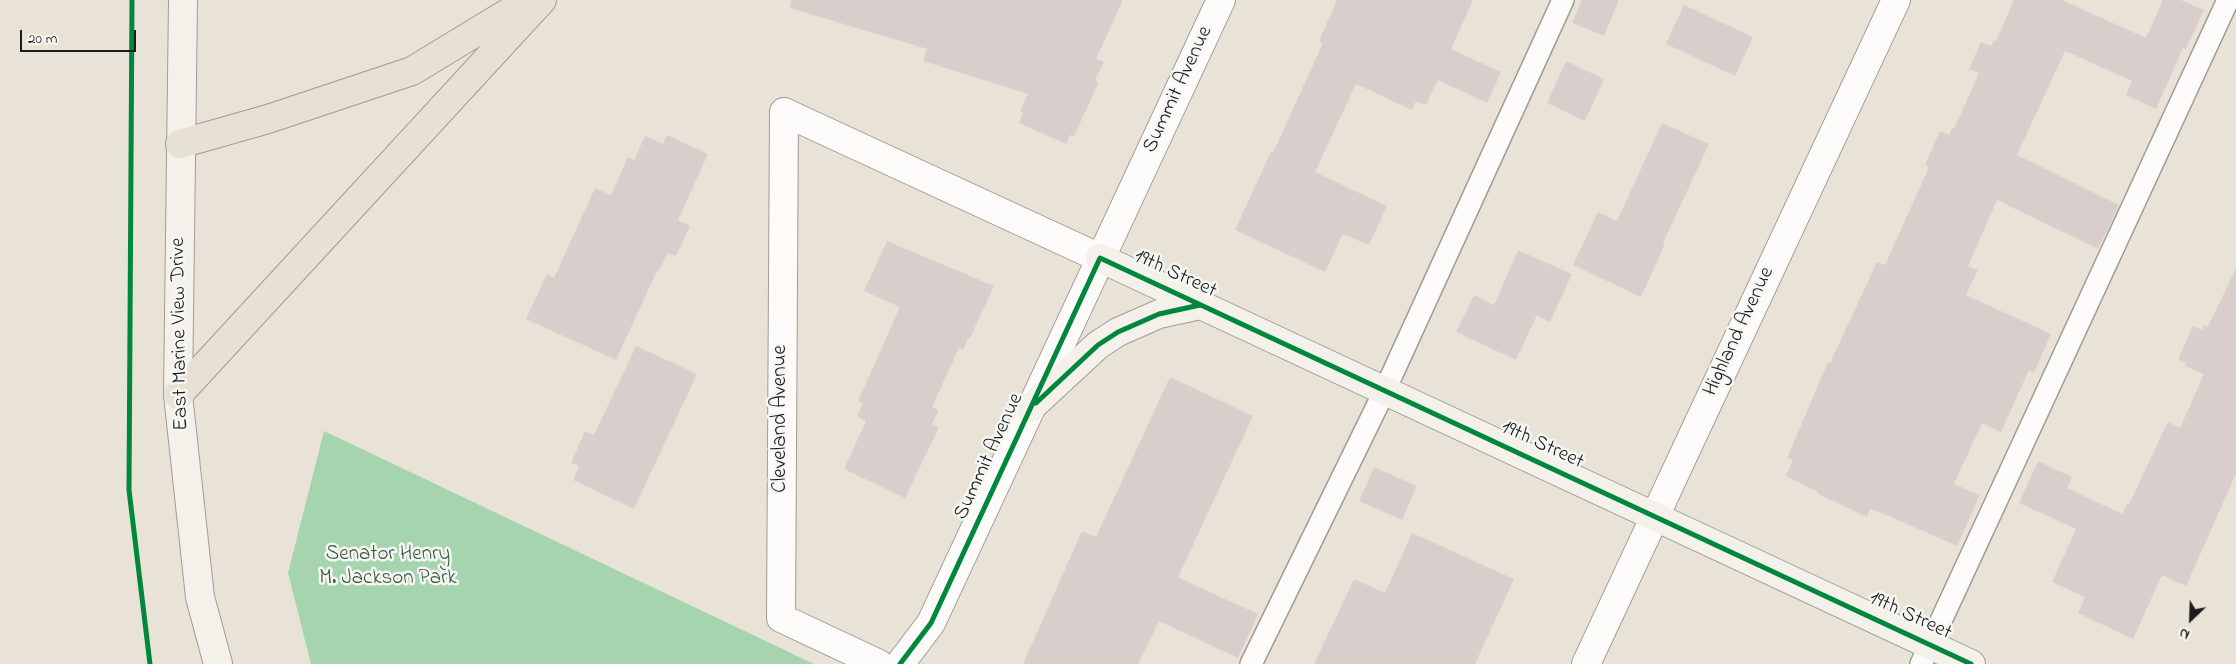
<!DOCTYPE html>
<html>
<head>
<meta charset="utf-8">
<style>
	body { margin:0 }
	#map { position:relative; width:2236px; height:664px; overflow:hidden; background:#e9e3d7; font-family:"Indie Flower",sans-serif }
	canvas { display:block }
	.north { position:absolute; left:2166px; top:594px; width:50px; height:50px; -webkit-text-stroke:4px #f6f6f2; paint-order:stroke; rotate:204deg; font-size:14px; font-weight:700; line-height:20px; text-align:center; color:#1c1c1c }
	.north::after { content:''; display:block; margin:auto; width:18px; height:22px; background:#1c1c1c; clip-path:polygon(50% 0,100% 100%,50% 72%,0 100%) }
	.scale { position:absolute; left:20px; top:30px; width:116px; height:22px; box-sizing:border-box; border:2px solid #1c1c1c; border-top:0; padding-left:6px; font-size:15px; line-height:18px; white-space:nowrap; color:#1c1c1c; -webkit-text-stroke:4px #f6f6f2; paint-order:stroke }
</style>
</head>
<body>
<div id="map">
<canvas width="2236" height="664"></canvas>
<div class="north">N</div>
<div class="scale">20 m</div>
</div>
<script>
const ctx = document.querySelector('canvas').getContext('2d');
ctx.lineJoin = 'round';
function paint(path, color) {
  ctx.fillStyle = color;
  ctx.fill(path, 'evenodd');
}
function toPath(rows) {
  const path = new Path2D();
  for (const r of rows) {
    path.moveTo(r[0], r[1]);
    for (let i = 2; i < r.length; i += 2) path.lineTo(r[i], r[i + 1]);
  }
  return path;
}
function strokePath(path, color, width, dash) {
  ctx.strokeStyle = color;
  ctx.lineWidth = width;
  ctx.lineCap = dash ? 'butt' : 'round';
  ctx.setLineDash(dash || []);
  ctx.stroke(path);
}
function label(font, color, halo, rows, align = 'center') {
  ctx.font = font + ' "Indie Flower",sans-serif';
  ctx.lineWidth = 5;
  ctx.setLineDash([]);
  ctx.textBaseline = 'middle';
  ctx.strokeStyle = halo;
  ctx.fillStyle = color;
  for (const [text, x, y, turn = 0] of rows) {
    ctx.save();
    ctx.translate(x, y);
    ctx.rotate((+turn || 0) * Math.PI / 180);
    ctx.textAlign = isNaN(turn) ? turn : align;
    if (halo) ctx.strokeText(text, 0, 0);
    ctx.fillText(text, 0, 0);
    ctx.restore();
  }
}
const green = toPath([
	[324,431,814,664,311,664,288,573]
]);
const building = toPath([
	[791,0,1123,0,1096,59,1104,62,1095,80,1099,82,1074,136,1070,135,1066,144,1019,123,1023,112,1020,111,1028,94,923,61,927,49,790,8],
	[1337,0,1473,0,1451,49,1501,72,1487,103,1438,80,1426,105,1416,101,1412,110,1356,84,1315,172,1387,206,1369,245,1343,234,1325,272,1235,230,1271,152,1273,153,1323,43,1319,41],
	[1582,0,1619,0,1604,36,1572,23],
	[2014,0,2062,0,2146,38,2163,0,2181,0,2204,10,2186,49,2183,48,2156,109,2126,95,2132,81,2065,51,2017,155,2119,205,2098,249,1997,200,1968,266,1978,270,1966,295,2051,334,2034,373,2029,370,2001,432,1982,423,1954,484,1980,495,1957,546,1875,510,1870,509,1867,517,1818,494,1818,492,1786,476,1793,460,1787,458,1828,362,1830,363,1877,262,1885,265,1929,167,1925,165,1940,131,1949,135,1952,128,1954,129,1979,73,1969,69,1981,42,1991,46,1994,40,1996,41],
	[1684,5,1753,37,1735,76,1666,44],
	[1566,61,1604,79,1585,121,1547,103],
	[1662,123,1709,144,1663,243,1665,244,1641,297,1573,265,1598,212,1617,221],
	[667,135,708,154,678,220,690,226,676,256,668,253,658,272,657,271,616,360,526,319,547,274,554,278,595,188,611,195,628,157,634,160,645,136,663,144],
	[887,241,994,286,970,338,968,338,963,350,959,348,932,407,939,410,932,424,939,427,905,498,844,469,866,421,857,416,863,403,858,401,900,307,864,291],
	[1518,250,1572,274,1550,322,1537,315,1516,360,1456,332,1474,295,1494,305],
	[2236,268,2236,474,2186,586,2162,575,2133,639,2078,613,2085,597,2052,582,2076,529,2019,503,2038,461,2072,477,2067,488,2122,514,2127,503,2129,504,2168,422,2180,428,2204,374,2185,366,2186,363,2178,359,2193,326,2202,330,2204,325,2208,327],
	[636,346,697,374,634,509,573,480,579,466,571,463,585,431,594,435],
	[1170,377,1253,416,1179,575,1179,578,1258,614,1238,658,1159,621,1138,664,1023,664,1082,531,1096,537],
	[1374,467,1417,486,1402,520,1359,501],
	[1412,533,1514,579,1475,664,1314,664,1354,579,1385,593]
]);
const lane = toPath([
	[1251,664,1385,390,1563,0],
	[1921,664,2228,0]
]);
const street = toPath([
	[879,664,781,618,784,112,1100,258],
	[900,664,931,623,1221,0],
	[1586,664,1896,0]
]);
const secondary = toPath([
	[183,0,178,395,200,597,218,664],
	[1100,258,1971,664],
	[1030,408,1098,345,1118,332,1159,314,1200,305]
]);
const highway = toPath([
	[180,144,268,119,412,71,529,0],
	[178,395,542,0]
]);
const cycleway = toPath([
	[132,0,129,490,150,664],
	[1036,403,1098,345,1118,332,1159,314,1200,305],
	[900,664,931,623,1100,258,1971,664]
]);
const streetNames = [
	["Summit Avenue",1179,90,-65],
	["19th Street",1175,275,25],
	["Highland Avenue",1740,332,-65],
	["East Marine View Drive",181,334,-91],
	["Cleveland Avenue",782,419,-90],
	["19th Street",1542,446,25],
	["Summit Avenue",990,457,-65],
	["19th Street",1910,617,25]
];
const parkNames = [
	["Senator Henry",388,556],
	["M. Jackson Park",388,580]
];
paint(green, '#a6d4af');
paint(building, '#dacecd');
strokePath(lane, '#9f9c95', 24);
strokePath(street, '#9f9c95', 30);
strokePath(secondary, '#9f9c95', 30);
strokePath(highway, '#9f9c95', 30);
strokePath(lane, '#fcfbf9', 21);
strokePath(street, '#fcfbf9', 28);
strokePath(secondary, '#f4f1eb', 28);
strokePath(highway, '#e7e1d5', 28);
strokePath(cycleway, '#00873e', 5);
label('21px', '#1c1c1c', '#f6f6f2', streetNames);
label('21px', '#395844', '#f6f6f2', parkNames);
</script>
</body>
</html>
